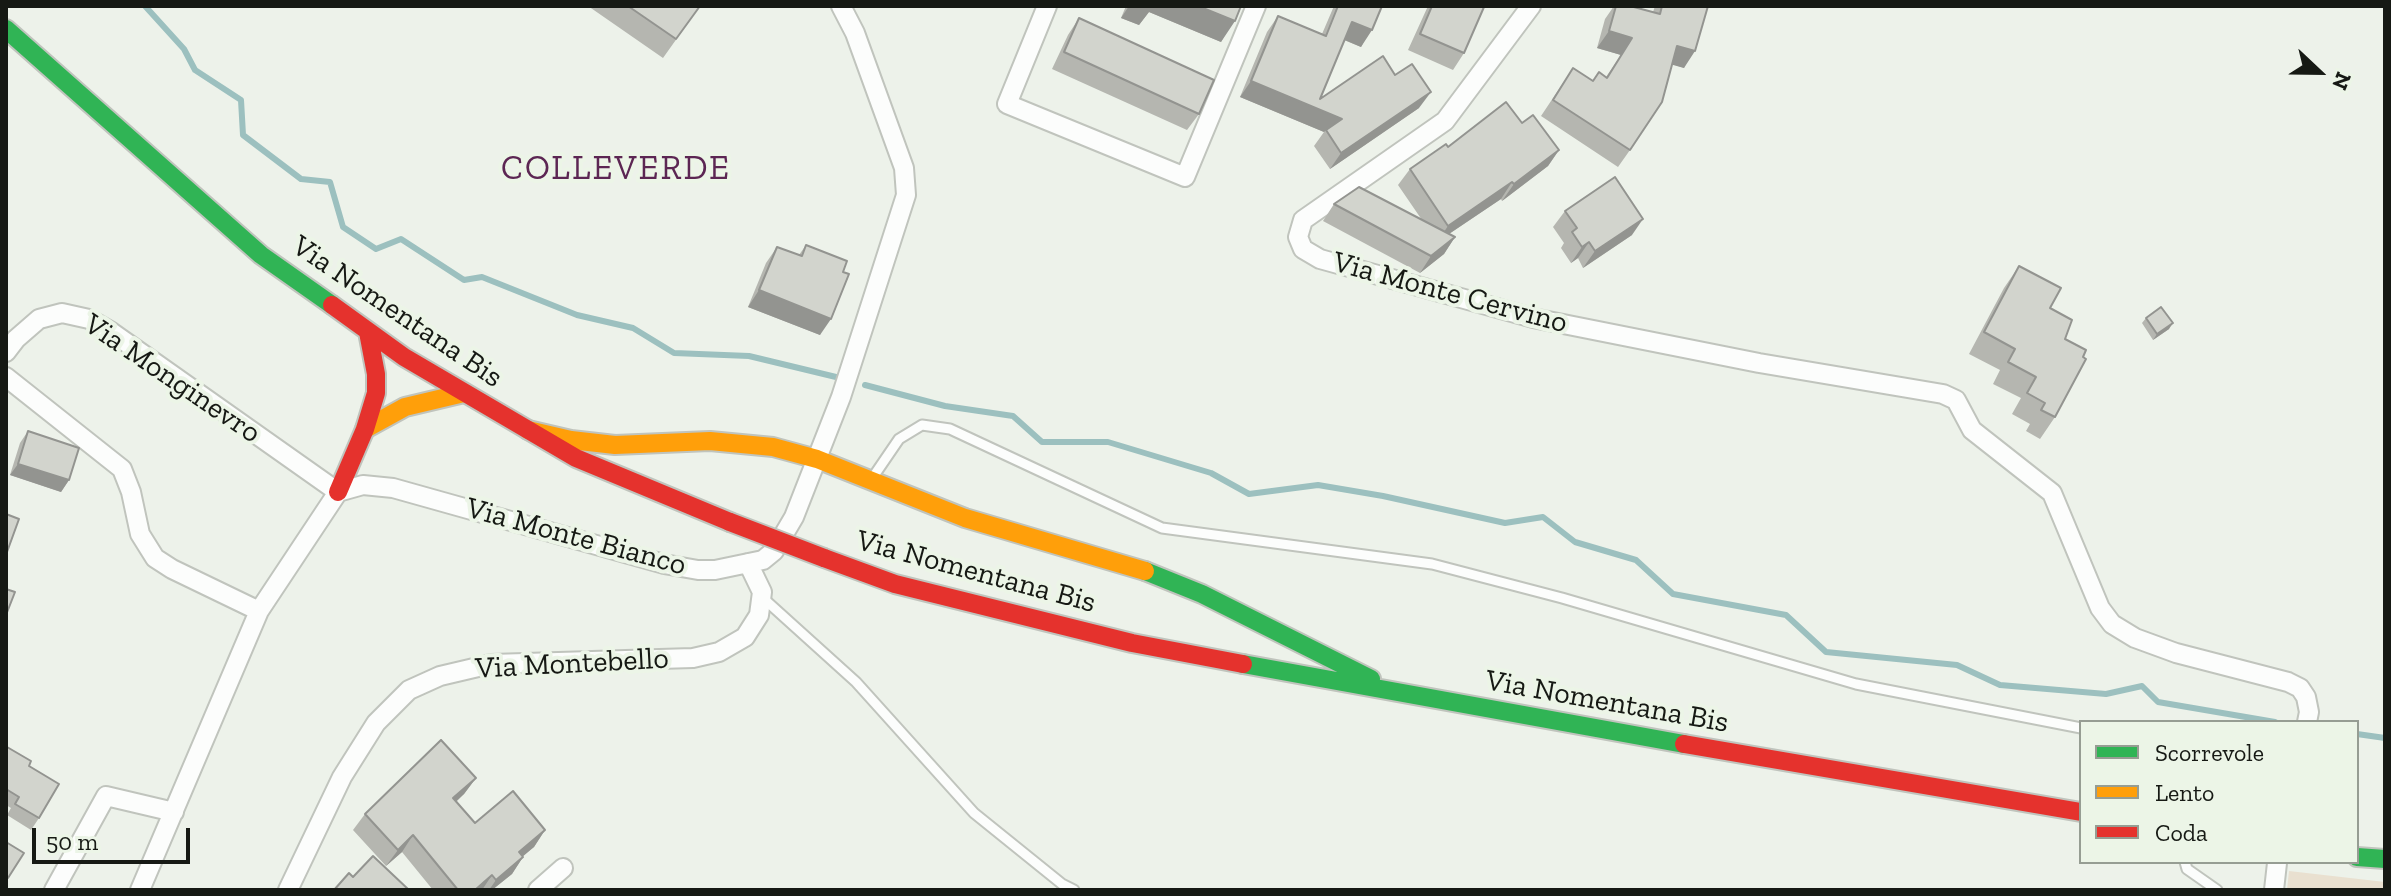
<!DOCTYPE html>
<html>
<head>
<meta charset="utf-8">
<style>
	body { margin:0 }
	#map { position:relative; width:2391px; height:896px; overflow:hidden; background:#edf2ea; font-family:"Zilla Slab",serif }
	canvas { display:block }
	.frame { position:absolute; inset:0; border:8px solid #161914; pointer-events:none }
	.legend { position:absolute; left:2079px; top:720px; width:280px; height:144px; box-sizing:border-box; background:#ecf5e7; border:2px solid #969d93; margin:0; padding:10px 14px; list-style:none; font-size:24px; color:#161914 }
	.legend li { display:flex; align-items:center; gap:16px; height:40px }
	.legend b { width:40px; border:2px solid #969d93 }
	.north { position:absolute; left:2279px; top:32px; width:80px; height:80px; -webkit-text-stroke:6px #ecf5e7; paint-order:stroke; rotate:112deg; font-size:22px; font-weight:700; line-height:32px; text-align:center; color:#161914 }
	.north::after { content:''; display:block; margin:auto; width:28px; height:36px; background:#161914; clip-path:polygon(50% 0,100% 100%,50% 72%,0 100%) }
	.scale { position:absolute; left:32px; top:828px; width:158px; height:36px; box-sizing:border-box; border:4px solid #161914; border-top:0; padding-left:10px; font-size:24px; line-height:28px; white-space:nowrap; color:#161914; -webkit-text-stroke:6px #ecf5e7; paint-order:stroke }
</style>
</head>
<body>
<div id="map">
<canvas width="2391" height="896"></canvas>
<div class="frame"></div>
<ul class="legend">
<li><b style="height:10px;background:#30b455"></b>Scorrevole</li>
<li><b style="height:10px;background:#ff9f0a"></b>Lento</li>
<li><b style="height:10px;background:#e5322d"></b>Coda</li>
</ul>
<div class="north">N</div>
<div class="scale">50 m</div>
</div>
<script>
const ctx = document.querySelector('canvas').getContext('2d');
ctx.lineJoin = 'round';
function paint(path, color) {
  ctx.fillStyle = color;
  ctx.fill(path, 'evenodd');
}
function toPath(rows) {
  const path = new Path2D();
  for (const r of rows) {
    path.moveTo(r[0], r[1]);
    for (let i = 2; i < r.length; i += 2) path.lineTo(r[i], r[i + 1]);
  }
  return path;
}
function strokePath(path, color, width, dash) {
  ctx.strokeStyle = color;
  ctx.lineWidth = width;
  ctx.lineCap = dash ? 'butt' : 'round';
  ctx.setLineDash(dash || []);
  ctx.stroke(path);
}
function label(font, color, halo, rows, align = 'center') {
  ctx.font = font + ' "Zilla Slab",serif';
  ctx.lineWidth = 8;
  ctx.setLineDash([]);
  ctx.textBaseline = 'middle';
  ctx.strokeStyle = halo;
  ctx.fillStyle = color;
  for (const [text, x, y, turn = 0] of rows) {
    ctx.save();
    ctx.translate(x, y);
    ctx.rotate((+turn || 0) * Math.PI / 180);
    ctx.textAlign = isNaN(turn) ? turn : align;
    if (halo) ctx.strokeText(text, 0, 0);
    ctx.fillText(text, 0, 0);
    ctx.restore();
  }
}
const green = toPath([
	[2289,871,2385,882,2385,890,2287,890]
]);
const stream = toPath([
	[145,6,184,49,195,70,241,100,243,135,301,179,330,182,343,227,376,249,401,239,464,280,482,277,577,315,633,328,674,353,749,356,836,377],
	[865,385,945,406,1013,416,1042,442,1108,442,1211,473,1249,494,1318,485,1383,496,1505,523,1543,517,1575,542,1636,560,1673,594,1786,615,1826,652,1957,665,2000,685,2106,694,2142,686,2158,702,2275,722],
	[2357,734,2385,738]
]);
const lane = toPath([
	[871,480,899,439,922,425,950,429,1162,528,1432,564,1562,598,1856,684,2081,728],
	[763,598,856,682,974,813,1062,884,1074,890],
	[2185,862,2187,869,2217,890]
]);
const street = toPath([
	[1047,6,1007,104,1185,177,1256,6],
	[1531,6,1445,121,1303,220,1298,237,1303,249,1320,259,1533,318,1759,363,1943,394,1956,400,1972,430,2052,493,2100,608,2112,624,2135,638,2176,653,2288,682,2300,688,2306,697,2309,712,2307,722],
	[6,352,16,339,39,319,62,313,89,319,110,331,338,492],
	[6,377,122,469,131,492,140,534,155,558,172,569,259,611],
	[54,890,106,796,174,812],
	[140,890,259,611,338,492,363,485,393,488,664,564,698,570,715,570,763,560,774,551,794,517,841,397,906,195,904,168,855,33,841,6],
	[288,890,342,777,376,723,409,690,440,676,491,664,693,658,719,652,745,637,759,615,762,592,748,563],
	[538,890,563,868],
	[2274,890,2277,863]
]);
const fast = toPath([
	[6,29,261,255,332,305],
	[1145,571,1202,594,1371,679],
	[1243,664,1684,744],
	[2357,857,2385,859]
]);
const slow = toPath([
	[365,429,405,407,464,393],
	[528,430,571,440,615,445,710,441,773,447,817,459,965,518,1145,571]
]);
const jam = toPath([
	[332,305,404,357,576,458,730,522],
	[338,492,365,429,376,393,376,374,368,332],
	[824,558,895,584,1132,643,1243,664],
	[1684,744,2081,812]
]);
const jamBridge = toPath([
	[730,522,824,558]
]);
const wall = toPath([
	[588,6,700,6,663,58],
	[1126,6,1241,6,1221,42,1149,12,1139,25,1121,18],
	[1334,6,1382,6,1361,47,1344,40,1320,99,1419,108,1330,169,1314,146,1324,132,1240,97,1267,32,1278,16,1322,34],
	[1428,6,1482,6,1464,53,1453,70,1408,50],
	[1614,6,1630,6,1653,12,1655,6,1708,6,1684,68,1672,64,1630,150,1618,167,1541,116,1573,68,1593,81,1606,77,1621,55,1597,48,1605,19],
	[1079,18,1199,114,1187,130,1052,69,1068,35],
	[1522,123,1559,150,1548,166,1502,201,1501,199,1449,234,1455,237,1444,254,1420,273,1323,221,1334,204,1422,220,1398,185,1410,169,1448,147],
	[1565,211,1632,235,1583,268,1578,258,1571,263,1561,248,1564,243,1553,227],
	[806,245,843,272,820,335,748,307,766,263,777,247,799,255],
	[2019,266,2050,308,2065,339,2055,417,2040,439,2026,431,2030,424,2012,414,2021,398,1993,384,2000,370,1969,354,2004,288],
	[2146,318,2169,329,2153,340,2142,323],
	[28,431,69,480,61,492,10,475,20,443],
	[6,748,29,766,39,818,31,830,7,815,11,808,6,805],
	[476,778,464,794,456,802,475,823,545,830,534,847,522,856,523,857,512,874,492,890,433,890,402,852,386,866,353,830,365,814]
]);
const shadedWall = toPath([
	[1129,6,1198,6,1235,21,1221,42,1149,12,1139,25,1121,18],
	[1352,22,1372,30,1361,47,1340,38],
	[1609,31,1632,38,1621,55,1597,48],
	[1677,46,1695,51,1684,68,1666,63],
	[1251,81,1342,119,1326,130,1324,132,1240,97],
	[1431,92,1419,108,1330,169,1341,153],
	[1559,150,1548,166,1502,201,1514,184],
	[1512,182,1501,199,1437,242,1448,226],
	[1643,219,1632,235,1583,268,1595,251],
	[1455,237,1444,254,1420,273,1431,256],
	[1589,242,1578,258,1571,263,1582,247],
	[759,290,831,319,820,335,748,307],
	[2173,323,2169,329,2153,340,2157,334],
	[18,464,69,480,61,492,10,475],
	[476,778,464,794,441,815,453,798],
	[545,830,534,847,508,869,519,852],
	[413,835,402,852,386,866,398,850],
	[523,857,512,874,492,890,489,890,496,880],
	[492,875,482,890,475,890]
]);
const building = toPath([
	[628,6,700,6,676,39,628,6],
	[1198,6,1241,6,1235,21,1198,6],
	[1338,6,1382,6,1372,30,1352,22,1320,99,1383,56,1395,75,1412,64,1431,92,1341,153,1326,130,1342,119,1251,81,1278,16,1326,36,1338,6],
	[1432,6,1484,7,1464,53,1420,34,1432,6],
	[1616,6,1630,6,1660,14,1662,6,1708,6,1695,51,1677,46,1662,102,1630,150,1553,100,1573,68,1593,81,1599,72,1607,78,1632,38,1609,31,1616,6],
	[1079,18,1214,80,1199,114,1064,52,1079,18],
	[1506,102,1522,123,1533,115,1559,150,1514,184,1512,182,1448,226,1410,169,1446,144,1448,147,1506,102],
	[1615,177,1643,219,1595,251,1589,242,1582,247,1572,232,1577,228,1565,211,1615,177],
	[1359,187,1455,237,1431,256,1334,204,1359,187],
	[806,245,847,261,843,272,849,274,831,319,759,290,777,247,802,256,806,245],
	[2019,266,2061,288,2050,308,2072,320,2065,339,2086,350,2083,357,2086,359,2055,417,2041,410,2045,403,2027,393,2036,377,2008,362,2015,349,1984,332,2019,266],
	[2161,307,2173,323,2157,334,2146,318,2161,307],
	[28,431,79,448,69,480,18,464,28,431],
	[6,514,19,519,7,552,6,552,6,514],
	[6,589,15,592,6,615,6,589],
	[441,740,476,778,453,798,475,823,513,791,545,830,519,852,523,857,496,880,492,875,475,890,458,890,413,835,398,850,365,814,441,740],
	[7,747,31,761,29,766,59,784,39,818,15,804,19,797,6,789,7,747],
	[6,842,24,853,8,878,6,877,6,842],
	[373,856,409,890,334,890,349,873,353,877,373,856]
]);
const streetNames = [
	["Via Monte Cervino",1450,293,15],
	["Via Nomentana Bis",397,312,34],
	["Via Monginevro",172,379,34],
	["Via Monte Bianco",576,537,15],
	["Via Nomentana Bis",976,572,15],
	["Via Montebello",572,664,-3],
	["Via Nomentana Bis",1607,702,10]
];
const quarterNames = [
	["COLLEVERDE",616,169]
];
paint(green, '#e9e0d0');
strokePath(stream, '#9cc0bf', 6);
strokePath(lane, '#c0c4bd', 13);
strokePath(street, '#c0c4bd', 22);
strokePath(fast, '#c0c4bd', 22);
strokePath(slow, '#c0c4bd', 22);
strokePath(jam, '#c0c4bd', 22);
strokePath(lane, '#fcfdfc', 9);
strokePath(street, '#fcfdfc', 18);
strokePath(fast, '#30b455', 18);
strokePath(slow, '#ff9f0a', 18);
strokePath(jam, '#e5322d', 18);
strokePath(jamBridge, '#c0c4bd', 22, []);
strokePath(jamBridge, '#e5322d', 18);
paint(wall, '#b5b6b0');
paint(shadedWall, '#939490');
paint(building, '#d2d4cd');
strokePath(building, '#939490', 2);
label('30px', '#161914', '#ecf5e7', streetNames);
ctx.letterSpacing = '2px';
label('34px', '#5c2653', '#ecf5e7', quarterNames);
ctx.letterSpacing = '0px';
</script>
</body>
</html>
